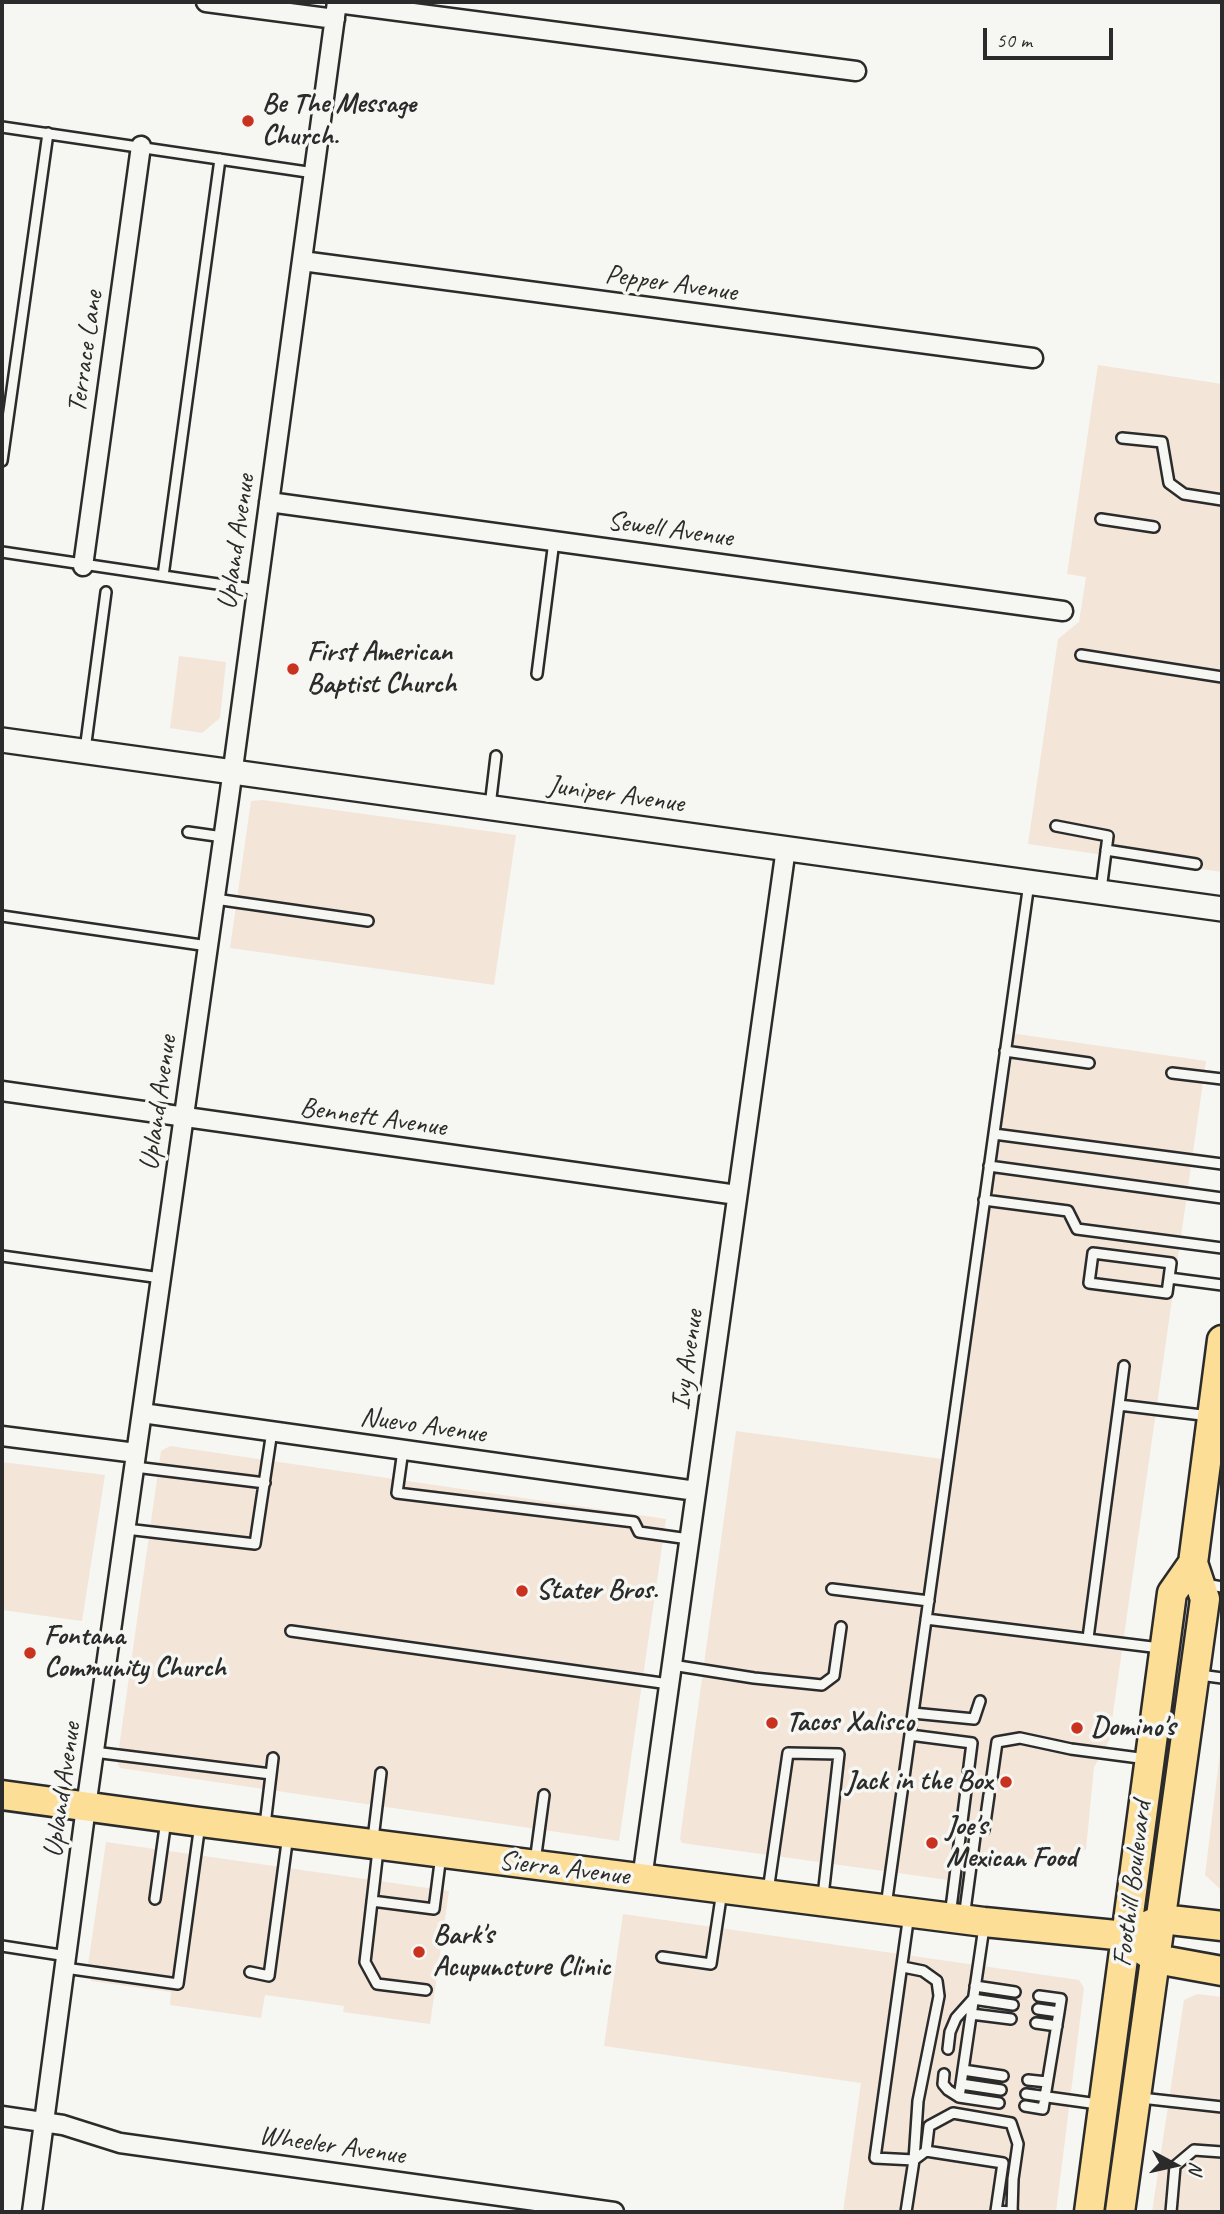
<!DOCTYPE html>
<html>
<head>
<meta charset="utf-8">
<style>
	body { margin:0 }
	#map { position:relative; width:1224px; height:2214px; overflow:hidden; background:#f6f6f2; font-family:Caveat,sans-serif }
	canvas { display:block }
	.frame { position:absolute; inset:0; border:4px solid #2b2b2b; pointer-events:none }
	.north { position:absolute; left:1140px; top:2130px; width:70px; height:70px; -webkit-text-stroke:5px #f6f6f2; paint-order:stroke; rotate:98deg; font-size:19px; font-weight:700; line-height:28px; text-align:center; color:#2b2b2b }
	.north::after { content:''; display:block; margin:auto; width:24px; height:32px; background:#2b2b2b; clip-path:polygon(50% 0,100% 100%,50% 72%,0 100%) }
	.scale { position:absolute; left:983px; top:28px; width:130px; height:32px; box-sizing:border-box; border:4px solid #2b2b2b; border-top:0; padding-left:9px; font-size:21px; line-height:24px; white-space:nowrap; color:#2b2b2b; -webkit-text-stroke:5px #f6f6f2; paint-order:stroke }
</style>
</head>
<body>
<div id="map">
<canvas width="1224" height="2214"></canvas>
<div class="frame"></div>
<div class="north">N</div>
<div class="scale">50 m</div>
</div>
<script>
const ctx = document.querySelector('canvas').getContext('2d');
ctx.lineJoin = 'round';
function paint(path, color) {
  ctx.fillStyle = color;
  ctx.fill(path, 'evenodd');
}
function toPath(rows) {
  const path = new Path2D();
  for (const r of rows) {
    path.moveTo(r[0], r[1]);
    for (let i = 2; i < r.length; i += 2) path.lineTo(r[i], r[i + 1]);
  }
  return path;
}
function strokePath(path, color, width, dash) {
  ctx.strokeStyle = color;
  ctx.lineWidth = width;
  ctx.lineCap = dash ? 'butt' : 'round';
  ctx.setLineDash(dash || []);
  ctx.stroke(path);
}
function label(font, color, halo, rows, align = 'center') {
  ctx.font = font + ' Caveat,sans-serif';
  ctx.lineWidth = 7;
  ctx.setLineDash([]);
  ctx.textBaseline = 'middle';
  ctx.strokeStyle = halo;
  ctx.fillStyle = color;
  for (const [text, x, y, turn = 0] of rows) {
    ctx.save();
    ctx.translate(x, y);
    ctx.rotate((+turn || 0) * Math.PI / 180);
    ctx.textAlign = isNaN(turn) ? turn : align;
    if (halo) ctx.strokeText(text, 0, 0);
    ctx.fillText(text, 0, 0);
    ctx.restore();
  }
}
const built = toPath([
	[1098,365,1222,384,1222,872,1028,844,1058,639,1079,622,1086,577,1067,574],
	[179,656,226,662,220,718,202,733,170,728],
	[263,800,516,835,494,985,230,948,251,801],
	[1003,1032,1206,1061,1109,1741,1094,1767,1086,1849,1065,1864,984,1852,948,1880,682,1843,680,1839,736,1431,942,1459],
	[170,1446,666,1519,619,1841,120,1768,117,1762,161,1451],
	[2,1462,105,1475,82,1621,2,1610],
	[1222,1736,1222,1891,1205,1875],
	[106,1842,449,1891,430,2024,343,2012,344,2006,265,1995,261,2018,170,2005,171,1992,91,1981,88,1965],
	[623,1914,1079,1980,1084,1988,1056,2212,843,2212,861,2083,604,2046],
	[1197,1994,1222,1997,1222,2212,1152,2212,1184,2000]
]);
const service = toPath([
	[2,127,314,173],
	[1122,438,1162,442,1169,483,1184,494,1222,500],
	[2,461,48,133],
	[1101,519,1154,527],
	[2,552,258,590],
	[163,576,220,159],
	[1081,655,1222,677],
	[537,674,554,541],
	[85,750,106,592],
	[490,806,496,756],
	[1056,826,1108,836,1101,890],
	[188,832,223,837],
	[1106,850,1196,864],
	[215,899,368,921],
	[2,916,208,946],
	[1005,1051,1089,1063],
	[1172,1073,1222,1079],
	[994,1134,1222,1164],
	[989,1166,1222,1198],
	[984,1200,1068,1211,1077,1229,1222,1248],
	[1093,1253,1171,1263,1167,1293,1089,1283,1093,1253],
	[2,1256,161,1278],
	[1169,1278,1222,1285],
	[1119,1405,1124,1366],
	[403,1450,397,1493,634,1522,639,1532,689,1539],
	[135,1467,265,1483],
	[126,1529,255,1544,272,1431],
	[1205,1584,1222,1587],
	[832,1589,929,1601],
	[926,1619,1160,1648],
	[291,1631,669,1684],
	[1088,1638,1119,1405,1210,1416],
	[672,1665,754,1678,822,1685,834,1676,841,1627],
	[1200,1675,1222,1678],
	[913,1713,974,1719,980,1701],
	[910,1735,972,1743,950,1916],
	[94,1752,271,1774],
	[992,1777,997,1742,1020,1738,1071,1749,1147,1759],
	[265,1825,273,1758],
	[984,1830,989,1795],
	[373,1839,381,1773],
	[378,1850,365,1962,377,1984,426,1990],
	[535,1862,544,1795],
	[768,1891,788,1753,839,1754,823,1896],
	[155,1899,166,1820],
	[372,1901,434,1909,441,1855],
	[886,1906,1029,883],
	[964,1918,976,1829],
	[984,1927,961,2084,1001,2090],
	[2,1946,67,1956],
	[662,1957,711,1964,722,1891],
	[903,1967,923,1971,937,1981,939,1996,918,2101,914,2160,875,2158,909,1914],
	[65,1968,178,1984,200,1824],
	[250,1972,269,1976,288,1835],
	[975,1986,1015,1992],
	[1039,1996,1061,1999,1059,2012],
	[971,2014,1011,2019],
	[1036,2023,1057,2026],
	[948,2049,950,2032,956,2018,973,1999,1013,2005],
	[963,2070,1003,2076],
	[944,2074,943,2084,948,2090,959,2097],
	[1028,2080,1047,2082],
	[961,2084,959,2097,999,2103],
	[1026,2094,1098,2104],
	[1141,2098,1222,2107],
	[1025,2106,1043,2109,1059,2012,1038,2009],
	[926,2151,929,2126,953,2113,1011,2123,1018,2144,1013,2179,1012,2212],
	[906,2212,914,2160,926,2151,1003,2163,996,2211,1013,2212],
	[1171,2212,1175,2166,1194,2150,1222,2152]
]);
const minor = toPath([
	[206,2,335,19],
	[337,3,856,71],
	[302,261,1033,358],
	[269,502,1063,611],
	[83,566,141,146],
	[2,1091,737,1195],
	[142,1413,696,1491],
	[2,1436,136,1453],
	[642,1879,786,848],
	[2,2116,63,2125,120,2143,614,2212],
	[32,2212,86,1807,229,798,337,2]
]);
const tertiary = toPath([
	[2,740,1222,909]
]);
const primary = toPath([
	[2,1795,200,1822,984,1922,1126,1936,1162,1919,1222,1926],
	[1142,1949,1156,1959,1222,1971],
	[1089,2212,1172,1593,1193,1563],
	[1120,2212,1205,1599,1193,1563,1222,1340]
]);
const markers = [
	[248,121,7,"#c8321e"],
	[293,669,7,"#c8321e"],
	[522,1591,7,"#c8321e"],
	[30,1653,7,"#c8321e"],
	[772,1723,7,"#c8321e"],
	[1077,1728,7,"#c8321e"],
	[1006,1782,7,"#c8321e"],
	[932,1843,7,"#c8321e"],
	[419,1952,7,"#c8321e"]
];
const poiNames = [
	["Be The Message",262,105],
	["Church.",262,137],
	["First American",307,653],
	["Baptist Church",307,685],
	["Stater Bros.",536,1591],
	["Fontana",44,1637],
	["Community Church",44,1669],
	["Tacos Xalisco",786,1723],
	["Domino's",1091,1728],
	["Jack in the Box",992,1782,"right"],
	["Joe's",946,1827],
	["Mexican Food",946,1859],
	["Bark's",433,1936],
	["Acupuncture Clinic",433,1968]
];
const streetNames = [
	["Pepper Avenue",671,284,8],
	["Terrace Lane",86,352,-82],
	["Sewell Avenue",670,530,8],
	["Upland Avenue",237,542,-82],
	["Juniper Avenue",616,795,8],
	["Upland Avenue",159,1103,-82],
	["Bennett Avenue",373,1118,8],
	["Ivy Avenue",688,1360,-82],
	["Nuevo Avenue",423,1426,8],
	["Upland Avenue",63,1790,-82],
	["Sierra Avenue",564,1869,7],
	["Foothill Boulevard",1133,1884,-83],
	["Wheeler Avenue",332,2146,8]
];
paint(built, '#f4e5d9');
strokePath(service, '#2b2b2b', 14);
strokePath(minor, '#2b2b2b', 23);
strokePath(tertiary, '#2b2b2b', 28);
strokePath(primary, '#2b2b2b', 33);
strokePath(service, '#f6f6f2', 9);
strokePath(minor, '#f6f6f2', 18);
strokePath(tertiary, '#f6f6f2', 23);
strokePath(primary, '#fcde96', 28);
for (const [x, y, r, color] of markers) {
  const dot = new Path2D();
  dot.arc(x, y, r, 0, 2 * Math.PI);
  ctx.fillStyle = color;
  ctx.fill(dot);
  strokePath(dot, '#f6f6f2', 2.5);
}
label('bold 28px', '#2b2b2b', '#f6f6f2', poiNames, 'left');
label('28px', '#2b2b2b', '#f6f6f2', streetNames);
</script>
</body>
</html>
